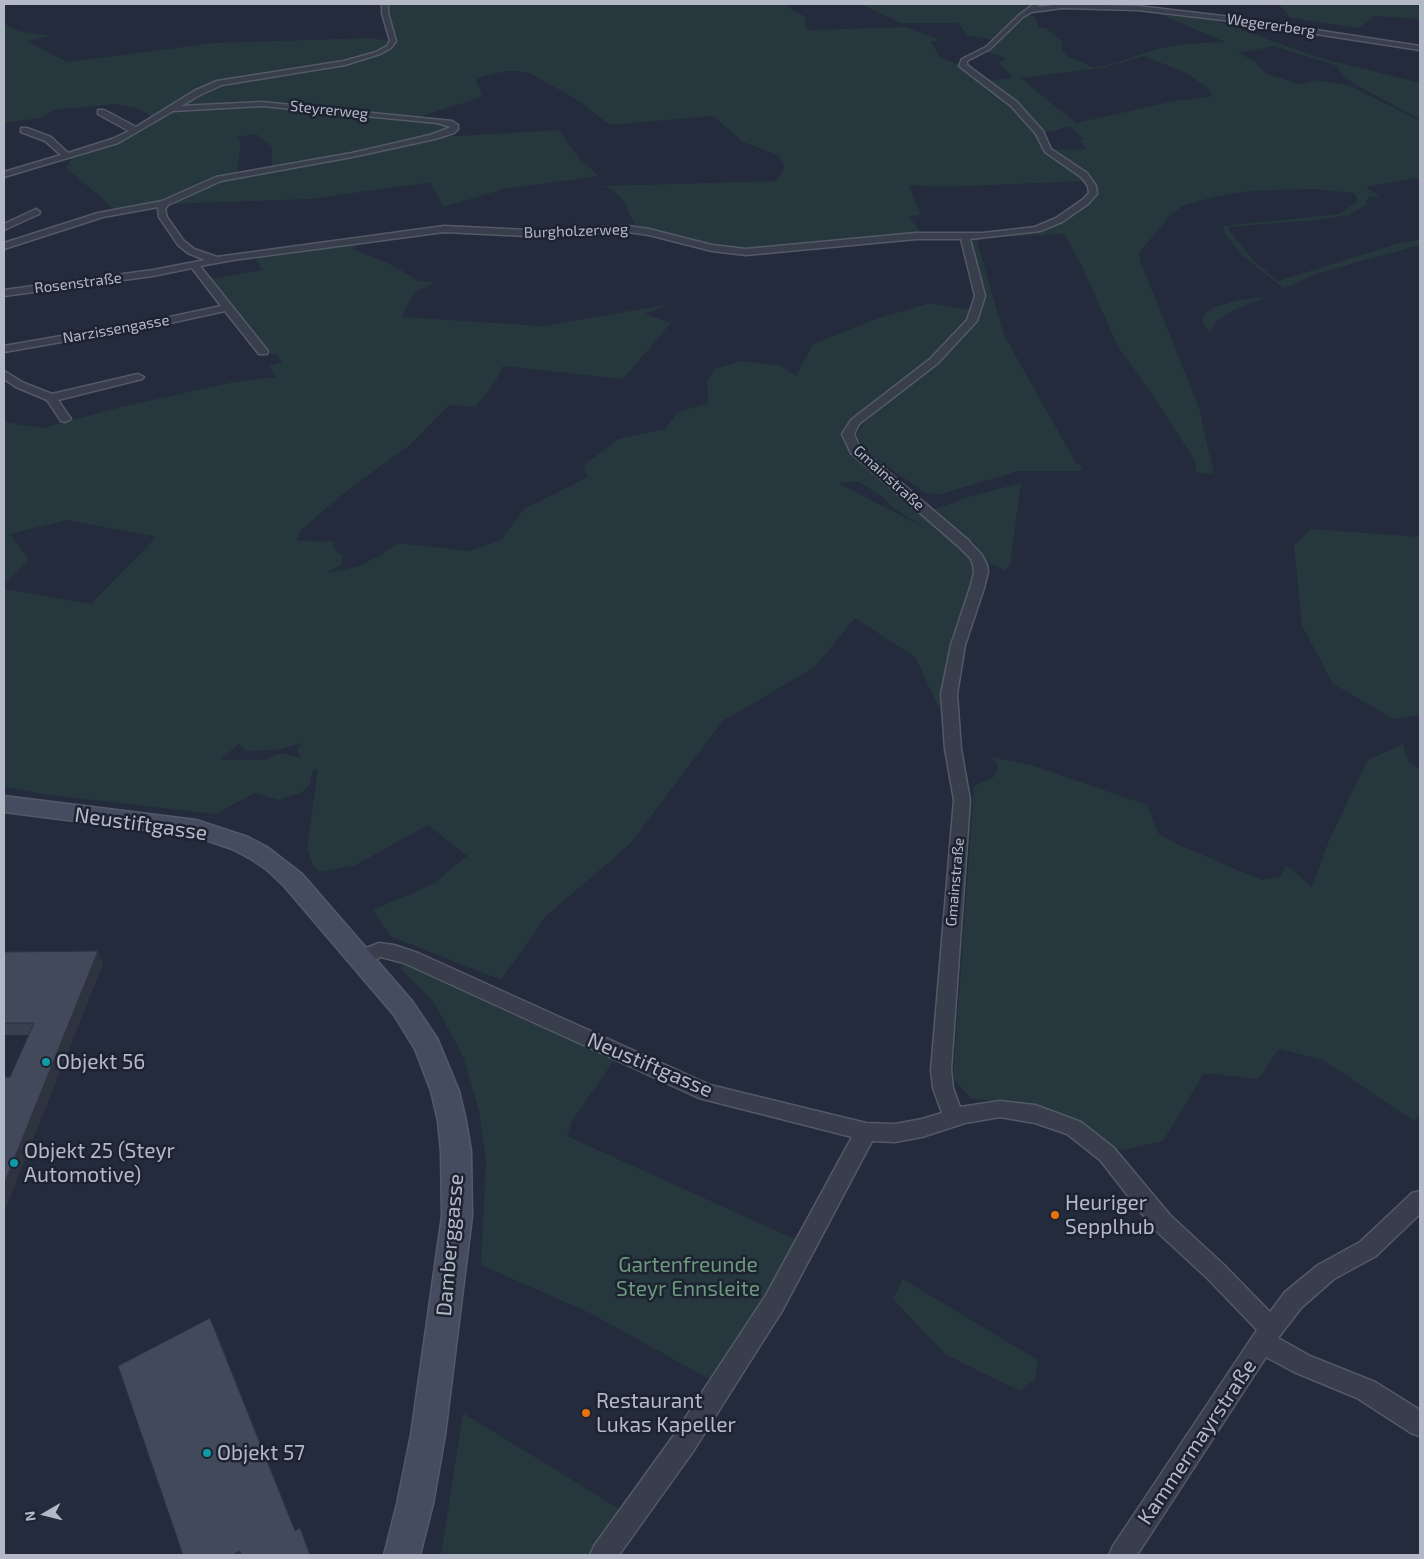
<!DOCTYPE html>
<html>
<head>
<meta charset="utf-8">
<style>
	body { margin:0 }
	#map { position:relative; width:1424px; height:1559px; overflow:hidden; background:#242b3c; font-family:"Exo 2",sans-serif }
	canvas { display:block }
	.frame { position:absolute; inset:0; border:5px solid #b4b9c8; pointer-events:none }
	.north { position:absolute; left:20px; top:1489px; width:50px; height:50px; -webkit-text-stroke:4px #1d2331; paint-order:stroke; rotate:262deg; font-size:14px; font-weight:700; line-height:20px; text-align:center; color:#b4b9c8 }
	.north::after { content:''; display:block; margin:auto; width:18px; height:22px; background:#b4b9c8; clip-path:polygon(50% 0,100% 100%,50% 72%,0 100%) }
</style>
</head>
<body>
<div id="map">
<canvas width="1424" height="1559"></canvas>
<div class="frame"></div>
<div class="north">N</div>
</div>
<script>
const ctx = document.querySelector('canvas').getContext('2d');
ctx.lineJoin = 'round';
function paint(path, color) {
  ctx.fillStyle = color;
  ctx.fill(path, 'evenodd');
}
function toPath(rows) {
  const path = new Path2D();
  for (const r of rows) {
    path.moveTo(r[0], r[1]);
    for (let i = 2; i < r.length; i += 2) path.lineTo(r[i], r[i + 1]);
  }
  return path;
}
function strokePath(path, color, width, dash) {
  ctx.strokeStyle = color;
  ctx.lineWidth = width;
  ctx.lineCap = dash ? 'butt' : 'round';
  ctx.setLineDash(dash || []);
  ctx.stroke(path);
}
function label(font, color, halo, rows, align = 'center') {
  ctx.font = font + ' "Exo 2",sans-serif';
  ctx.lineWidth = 5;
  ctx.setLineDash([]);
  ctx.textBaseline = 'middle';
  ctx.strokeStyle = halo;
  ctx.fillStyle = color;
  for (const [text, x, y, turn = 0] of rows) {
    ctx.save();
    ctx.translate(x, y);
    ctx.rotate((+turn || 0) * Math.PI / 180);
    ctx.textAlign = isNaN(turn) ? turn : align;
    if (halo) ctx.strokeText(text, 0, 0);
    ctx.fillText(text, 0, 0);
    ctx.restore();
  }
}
const green = toPath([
	[381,4,797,4,786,6,804,16,807,30,907,27,940,40,931,42,940,58,960,65,966,72,1000,94,1038,134,1046,153,1088,181,944,187,909,185,921,215,908,216,923,234,749,250,732,250,636,228,624,201,612,189,602,186,776,181,785,168,778,155,743,142,713,116,610,125,574,98,529,73,518,71,506,71,478,78,476,81,482,94,479,98,416,118,454,123,460,127,456,132,440,137,560,130,568,144,581,160,599,176,504,189,444,207,430,183,425,183,310,199,169,204,118,212,66,168,75,152,103,144,129,132,153,118,140,109,116,104,54,110,40,118,4,123,4,21,6,25,18,31,52,36,26,41,67,62,214,43,370,38,392,41],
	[256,134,272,147,272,168,237,173,241,141,237,137],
	[861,4,1035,4,1017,17,993,40,968,36,958,23,900,23],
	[1279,4,1420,4,1420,19,1374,16,1359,28,1309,21,1289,17],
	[1082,7,1126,8,1209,18,1317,57,1420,83,1420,119,1354,84,1342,74,1337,66,1274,46,1238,53,1255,61,1266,74,1300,84,1316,80,1350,86,1420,121,1420,177,1366,187,1380,196,1368,197,1366,205,1349,215,1317,220,1228,227,1229,230,1253,260,1278,281,1393,245,1420,239,1420,245,1316,274,1284,289,1243,256,1225,234,1223,226,1339,214,1357,202,1356,195,1353,193,1314,189,1249,191,1214,197,1182,206,1168,218,1139,253,1141,263,1199,408,1214,474,1197,473,1195,461,1151,392,1118,347,1082,266,1064,234,985,238,977,241,1004,335,1076,463,1081,466,1083,471,1018,471,938,495,924,492,867,452,859,441,857,435,861,426,958,343,979,316,983,304,981,283,969,244,978,238,1034,231,1080,208,1095,185,1050,150,1086,149,1080,141,1083,139,1070,126,1050,132,1039,130,984,81,1013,78,999,63,1006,58,986,52,1024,16,1034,16,1039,28,1045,28,1058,38,1062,42,1062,50,1067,56,1095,68,1111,64,1157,49,1184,44,1225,42,1155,12],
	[1144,56,1186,73,1209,89,1211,94,1210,97,1174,101,1076,123,1020,78,1103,68],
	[424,234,354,246,355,250,392,265,419,281,436,282,419,290,410,299,402,317,543,326,670,304,645,314,671,323,623,379,503,366,495,382,475,407,449,405,411,444,348,490,301,530,296,540,334,542,334,549,343,556,341,565,327,573,359,566,381,555,398,543,469,551,501,540,524,509,588,477,583,466,618,439,665,429,678,412,708,403,707,381,715,369,741,361,781,366,796,376,813,344,870,321,930,303,971,310,972,315,954,337,921,367,843,429,843,440,853,454,969,557,974,568,974,579,952,635,939,709,916,658,855,618,815,667,723,721,629,845,547,915,501,980,390,936,373,910,433,884,467,856,428,825,356,865,322,872,313,866,307,848,318,769,313,770,310,784,302,792,279,800,255,793,215,814,49,795,4,787,4,589,91,604,156,537,67,520,10,534,29,560,4,585,4,422,43,428,121,407,234,382,276,377,269,366,282,362,277,355,271,354,211,279,262,270,254,256],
	[859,482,884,498,895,509,923,527,838,483],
	[302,743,297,750,301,758,281,753,264,760,220,760,239,744,246,751,276,750],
	[1269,296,1236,309,1224,316,1216,322,1210,333,1204,325,1202,319,1205,313,1215,307,1239,300],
	[1021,483,1010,564,1006,571,986,561,974,542,960,535,935,509,971,496],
	[1311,529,1420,537,1420,715,1394,719,1333,684,1302,626,1294,545],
	[1403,744,1408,761,1420,769,1420,1112,1414,1121,1323,1060,1279,1049,1258,1079,1204,1073,1163,1141,1123,1150,1108,1146,1044,1108,1012,1102,971,1099,953,1078,974,786,994,777,998,765,991,757,1031,765,1147,805,1159,834,1175,843,1261,880,1280,877,1286,865,1312,887,1330,838,1368,760],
	[408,961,615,1059,572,1121,567,1136,799,1241,718,1384,592,1314,481,1265,486,1159,479,1111,463,1056,433,1001,400,968],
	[903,1279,1038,1360,1035,1379,1020,1391,946,1355,893,1299],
	[463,1413,626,1513,595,1555,441,1555]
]);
const street = toPath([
	[382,4,388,4,388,13,396,41,391,48,380,54,345,65,222,85,200,95,181,106,262,102,452,121,458,125,458,129,454,133,435,139,352,157,221,181,168,205,165,209,167,217,184,241,194,249,217,257,444,226,527,230,628,226,649,229,712,245,746,249,916,233,983,233,1035,227,1056,218,1082,200,1089,193,1088,186,1081,177,1045,152,1036,134,1011,106,959,66,962,59,986,47,1019,15,1034,4,1040,4,1038,7,1062,4,1138,6,1231,17,1420,46,1420,50,1231,21,1138,10,1062,8,1032,12,1023,17,990,49,967,61,967,65,1017,102,1043,131,1051,149,1087,173,1096,186,1097,194,1088,204,1062,222,1040,231,970,239,985,296,977,321,938,363,859,424,854,434,860,448,968,540,982,555,987,565,988,572,984,588,965,645,957,694,961,749,970,800,951,1070,953,1088,960,1107,1000,1101,1035,1105,1081,1122,1114,1148,1170,1215,1224,1265,1270,1312,1285,1292,1318,1265,1360,1242,1412,1193,1420,1191,1420,1214,1376,1256,1334,1279,1301,1308,1278,1338,1310,1356,1375,1382,1420,1410,1420,1436,1411,1433,1357,1398,1294,1372,1266,1357,1137,1555,1109,1555,1113,1546,1257,1330,1208,1279,1154,1229,1100,1160,1067,1134,1035,1123,1000,1117,965,1123,922,1137,895,1142,872,1141,782,1311,692,1453,619,1555,590,1555,594,1546,674,1435,766,1295,852,1137,699,1098,404,963,381,957,361,965,354,963,352,958,354,953,379,943,394,945,418,953,710,1085,866,1123,895,1124,922,1119,942,1113,933,1088,931,1070,954,800,945,749,941,694,951,645,970,588,974,572,973,565,971,559,958,546,851,453,842,434,851,420,930,359,967,320,975,296,961,239,916,239,746,255,712,251,649,235,628,232,527,236,444,232,233,260,200,266,267,350,268,352,267,354,259,354,225,311,170,323,4,352,4,346,170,317,221,306,192,268,153,276,4,296,4,290,153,270,205,260,188,253,178,245,159,217,158,207,103,217,4,249,4,243,98,213,162,201,216,177,352,153,430,135,451,127,437,123,262,106,173,111,118,143,4,177,4,172,61,155,45,141,21,132,21,128,27,128,51,137,68,153,112,139,129,131,98,114,98,110,104,110,136,127,194,91,217,81,344,61,376,52,387,46,390,41,382,13,382,4],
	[36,209,40,212,39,214,4,230,4,224,36,209],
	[4,371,24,383,52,394,138,374,144,377,142,379,58,400,71,419,65,422,61,421,47,400,16,387,4,379,4,371]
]);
const secondary = toPath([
	[4,796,196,820,248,837,267,847,302,874,412,1001,437,1038,459,1091,466,1121,471,1151,472,1216,445,1435,433,1504,420,1555,384,1555,397,1504,411,1435,442,1216,441,1151,438,1121,431,1091,415,1049,394,1015,284,886,266,869,251,859,232,849,194,836,4,812,4,796]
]);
const wall = toPath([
	[4,952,103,963,4,1212,4,1077,10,1077,29,1035,4,1035]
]);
const shadedWall = toPath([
	[98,951,103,963,4,1212,4,1184],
	[210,1318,215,1328,299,1540,295,1531],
	[300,1528,304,1537,311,1555,310,1555],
	[240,1551,242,1555,232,1555]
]);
const building = toPath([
	[98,951,4,1184,4,1077,10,1077,34,1023,4,1023,4,952,98,951],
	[210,1318,295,1531,300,1528,310,1555,241,1555,240,1551,232,1555,183,1555,118,1366,210,1318]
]);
const markers = [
	[46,1062,5,"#0f9aa8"],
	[14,1163,5,"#0f9aa8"],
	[1055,1215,5,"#e8710a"],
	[586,1413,5,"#e8710a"],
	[207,1453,5,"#0f9aa8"]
];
const farStreetnames = [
	["Wegererberg",1271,25,8],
	["Steyrerweg",329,110,6],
	["Burgholzerweg",576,231,-2],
	["Rosenstraße",78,283,-7],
	["Narzissengasse",116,329,-10],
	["Gmainstraße",889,478,42],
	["Gmainstraße",955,882,-85]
];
const nearStreetnames = [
	["Neustiftgasse",141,824,8],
	["Neustiftgasse",650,1065,23],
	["Damberggasse",450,1245,-85],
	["Kammermayrstraße",1197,1442,-56]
];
const nearPoinames = [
	["Objekt 56",56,1062],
	["Objekt 25 (Steyr",24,1151],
	["Automotive)",24,1175],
	["Heuriger",1065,1203],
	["Sepplhub",1065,1227],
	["Restaurant",596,1401],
	["Lukas Kapeller",596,1425],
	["Objekt 57",217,1453]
];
const nearParknames = [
	["Gartenfreunde",688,1265],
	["Steyr Ennsleite",688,1289]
];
paint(green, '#26373d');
strokePath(street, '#535967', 3);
strokePath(secondary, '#535967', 3);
paint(street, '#383e4c');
paint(secondary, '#464c5f');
paint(wall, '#383f4e');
paint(shadedWall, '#2e3340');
paint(building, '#41495b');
strokePath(building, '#2e3340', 1);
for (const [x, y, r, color] of markers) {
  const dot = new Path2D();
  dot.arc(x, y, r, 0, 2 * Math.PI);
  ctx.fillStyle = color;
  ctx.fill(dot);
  strokePath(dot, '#1d2331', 2);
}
label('15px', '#b4b9c8', '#1d2331', farStreetnames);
label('21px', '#b4b9c8', '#1d2331', nearStreetnames);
label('21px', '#b4b9c8', '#1d2331', nearPoinames, 'left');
label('21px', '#6c987c', '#1d2331', nearParknames);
</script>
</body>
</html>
